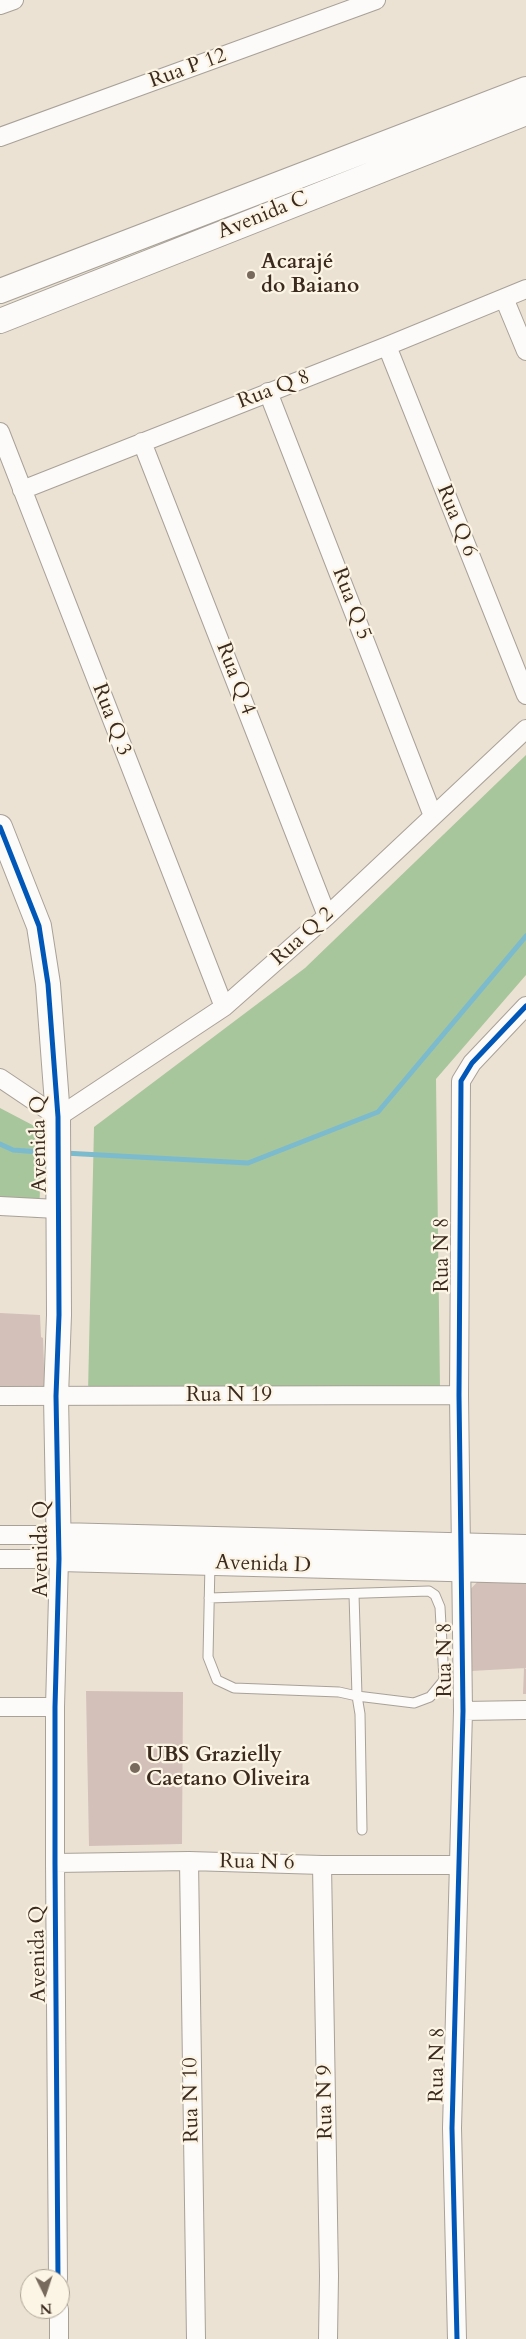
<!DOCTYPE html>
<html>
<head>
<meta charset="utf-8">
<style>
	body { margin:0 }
	#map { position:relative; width:526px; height:2339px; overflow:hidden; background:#ebe2d4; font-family:Cardo,serif }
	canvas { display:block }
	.north { position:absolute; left:20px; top:2269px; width:50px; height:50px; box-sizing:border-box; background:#fcf5e5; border:1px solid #afa495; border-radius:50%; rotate:176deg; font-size:14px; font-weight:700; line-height:20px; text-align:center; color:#3b2a1e }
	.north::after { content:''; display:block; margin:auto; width:18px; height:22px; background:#796a5e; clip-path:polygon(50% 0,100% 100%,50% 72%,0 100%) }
</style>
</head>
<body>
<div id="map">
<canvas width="526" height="2339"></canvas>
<div class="north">N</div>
</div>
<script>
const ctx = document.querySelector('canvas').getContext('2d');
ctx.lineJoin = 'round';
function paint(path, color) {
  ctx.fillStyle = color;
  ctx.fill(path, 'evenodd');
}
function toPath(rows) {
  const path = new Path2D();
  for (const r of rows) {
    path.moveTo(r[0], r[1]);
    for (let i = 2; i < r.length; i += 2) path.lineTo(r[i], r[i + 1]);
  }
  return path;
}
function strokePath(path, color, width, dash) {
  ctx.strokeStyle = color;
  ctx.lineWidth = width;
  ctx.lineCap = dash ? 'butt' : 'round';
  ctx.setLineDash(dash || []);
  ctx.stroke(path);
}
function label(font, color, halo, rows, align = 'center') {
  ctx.font = font + ' Cardo,serif';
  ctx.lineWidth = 4.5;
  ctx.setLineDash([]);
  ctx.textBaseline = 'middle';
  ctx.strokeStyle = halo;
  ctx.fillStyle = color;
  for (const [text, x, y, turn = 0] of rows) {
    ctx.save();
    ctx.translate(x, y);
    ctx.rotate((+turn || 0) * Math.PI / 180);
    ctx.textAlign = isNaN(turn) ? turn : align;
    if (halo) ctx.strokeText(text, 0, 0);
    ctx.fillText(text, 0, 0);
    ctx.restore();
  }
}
const forest = toPath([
	[526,755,526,975,436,1079,440,1388,88,1392,94,1127,305,968],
	[0,1108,42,1130,39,1218,0,1213]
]);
const stream = toPath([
	[0,1144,13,1150,53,1153],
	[64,1153,248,1163,378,1112,526,936]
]);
const building = toPath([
	[0,1313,40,1315,41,1337,43,1338,45,1392,0,1391],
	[480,1579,526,1583,526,1668,471,1671,472,1645,467,1593],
	[524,1668,526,1669,526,1694,523,1694],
	[86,1691,183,1692,182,1844,89,1846]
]);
const lane = toPath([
	[210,1563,208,1657,217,1680,234,1688,339,1692,357,1696,360,1714,362,1830],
	[209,1598,429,1591,435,1595,440,1607,444,1680,430,1697,414,1703,357,1696,354,1594]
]);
const street = toPath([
	[0,5,14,0],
	[0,137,376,0],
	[504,298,526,351],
	[387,346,526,695],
	[268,392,433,816],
	[0,432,224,1007],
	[142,442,327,916],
	[22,490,387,346,526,289],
	[0,1078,58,1117,224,1007,327,916,526,729],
	[0,1206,57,1209],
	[0,1396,459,1395],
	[0,1535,59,1535],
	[0,1559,59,1559,55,1707,55,1863,58,2279],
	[0,1707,55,1707],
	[463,1711,526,1710],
	[189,1861,196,2339],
	[55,1863,189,1861,322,1865,459,1865],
	[322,1865,329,2276,328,2339],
	[59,2309,59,2339],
	[457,2339,452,2128,463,1711,459,1395,461,1081,472,1063,526,1006]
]);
const secondary = toPath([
	[0,291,526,89],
	[0,321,526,113],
	[0,827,39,926,48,984,58,1117,59,1315,56,1396,59,1559,526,1571],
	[59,1535,526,1547]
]);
const cycleway = toPath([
	[0,827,39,926,48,984,58,1117,59,1315,56,1396,59,1559,55,1707,55,1863,58,2279],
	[457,2339,452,2128,463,1711,459,1395,461,1081,472,1063,526,1006]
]);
const markers = [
	[251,275,5,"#796a5e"],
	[135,1768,6,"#796a5e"]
];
const streetNames = [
	["Rua P 12",188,69,-20],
	["Avenida C",263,216,-22],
	["Rua Q 8",274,390,-21],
	["Rua Q 6",456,521,68],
	["Rua Q 5",351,604,69],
	["Rua Q 4",235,679,69],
	["Rua Q 3",111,720,69],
	["Rua Q 2",303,937,-42],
	["Avenida Q",40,1144,-91],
	["Rua N 8",443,1255,-90],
	["Rua N 19",229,1396],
	["Avenida Q",42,1549,-90],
	["Avenida D",263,1565,2],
	["Rua N 8",446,1660,-90],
	["Rua N 6",257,1863,1],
	["Avenida Q",39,1954,-91],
	["Rua N 8",438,2065,-89],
	["Rua N 10",192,2100,-91],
	["Rua N 9",326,2102,-91]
];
const poiNames = [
	["Acarajé",261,263],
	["do Baiano",261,287],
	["UBS Grazielly",146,1756],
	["Caetano Oliveira",146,1780]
];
paint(forest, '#a8c69c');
strokePath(stream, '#7cbbcd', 5);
paint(building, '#d3c0b9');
strokePath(lane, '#a8a197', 11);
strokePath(street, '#a8a197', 20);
strokePath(secondary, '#a8a197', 26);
strokePath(lane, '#fcfbf9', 9);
strokePath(street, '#fcfbf9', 18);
strokePath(secondary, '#fcfbf9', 24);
strokePath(cycleway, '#0057b8', 5);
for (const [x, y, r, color] of markers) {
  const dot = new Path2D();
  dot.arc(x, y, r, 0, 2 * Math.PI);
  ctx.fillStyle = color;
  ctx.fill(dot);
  strokePath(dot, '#fcf5e5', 2);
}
label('21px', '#3b2a1e', '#fcf5e5', streetNames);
label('bold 21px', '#3b2a1e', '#fcf5e5', poiNames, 'left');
</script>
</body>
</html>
